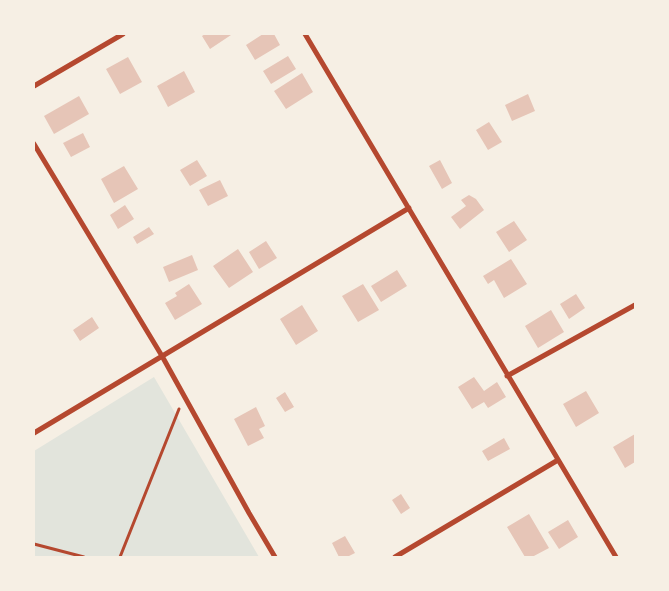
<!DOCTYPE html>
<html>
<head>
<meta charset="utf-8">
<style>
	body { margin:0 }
	#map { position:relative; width:669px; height:591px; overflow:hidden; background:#f6efe4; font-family:Overpass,sans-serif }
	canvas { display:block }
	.frame { position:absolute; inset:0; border:35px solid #f6efe4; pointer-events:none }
</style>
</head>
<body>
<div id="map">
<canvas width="669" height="591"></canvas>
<div class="frame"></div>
</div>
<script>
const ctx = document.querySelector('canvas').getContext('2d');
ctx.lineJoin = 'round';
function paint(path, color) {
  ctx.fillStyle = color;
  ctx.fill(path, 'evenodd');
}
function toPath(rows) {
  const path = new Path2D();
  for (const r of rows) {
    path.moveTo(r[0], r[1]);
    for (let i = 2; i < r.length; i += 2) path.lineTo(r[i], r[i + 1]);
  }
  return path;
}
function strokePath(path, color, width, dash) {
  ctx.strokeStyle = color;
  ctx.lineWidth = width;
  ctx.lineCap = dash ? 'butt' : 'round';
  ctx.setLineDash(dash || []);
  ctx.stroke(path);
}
const green = toPath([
	[154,377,259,557,34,557,34,451]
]);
const building = toPath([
	[205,34,230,34,231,35,210,49,202,36],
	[263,34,274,34,280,45,255,60,246,45],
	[288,56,296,69,271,84,263,71],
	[128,57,142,82,120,94,106,69],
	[184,71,195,92,168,107,157,86],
	[302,73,313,92,286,109,274,91],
	[528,94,535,111,512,121,505,105],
	[79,96,89,114,54,134,44,116],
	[489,122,502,142,488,150,476,130],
	[83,133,90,147,71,157,63,143],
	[197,160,207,176,190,186,180,170],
	[440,160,452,183,442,189,429,166],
	[124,166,138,189,114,203,101,179],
	[220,180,228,196,208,206,199,190],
	[469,195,476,199,484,210,460,229,451,217,466,206,461,200],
	[125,205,134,219,118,229,110,215],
	[514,221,527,240,509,252,496,232],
	[149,227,154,234,137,244,133,237],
	[266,241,277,258,259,269,249,252],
	[238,249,253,272,229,288,213,266],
	[192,255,198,270,169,282,163,267],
	[511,259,527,284,504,298,494,280,488,284,483,276],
	[397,270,407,286,381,302,371,286],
	[189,284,202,304,175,320,165,303,177,296,175,293],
	[363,284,379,310,358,322,342,296],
	[576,294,585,308,569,319,560,304],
	[302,305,318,331,296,345,280,319],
	[551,310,564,332,538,348,525,326],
	[92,317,99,328,80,341,73,330],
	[474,377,484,391,497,382,506,397,488,408,484,402,472,409,458,387],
	[586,391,599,413,576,427,563,404],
	[285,392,294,407,285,412,276,398],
	[256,407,265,426,259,429,264,438,248,446,234,419],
	[635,434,635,462,625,468,613,447],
	[504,438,510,449,488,461,482,451],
	[401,494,410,508,401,514,392,500],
	[529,514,549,548,532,557,525,557,507,527],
	[568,520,578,537,559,549,548,532],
	[345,536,355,553,347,557,339,557,332,543]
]);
const path = toPath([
	[34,544,84,557],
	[120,557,179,409]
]);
const minor = toPath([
	[305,34,616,557],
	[34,86,123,34],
	[34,144,162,356,249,513,275,557],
	[507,376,635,305],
	[34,433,409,208],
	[395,557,558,460]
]);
paint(green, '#e2e4dc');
paint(building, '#e6c5b7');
strokePath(path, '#b5482f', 3);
strokePath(minor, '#b5482f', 5);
</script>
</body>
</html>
